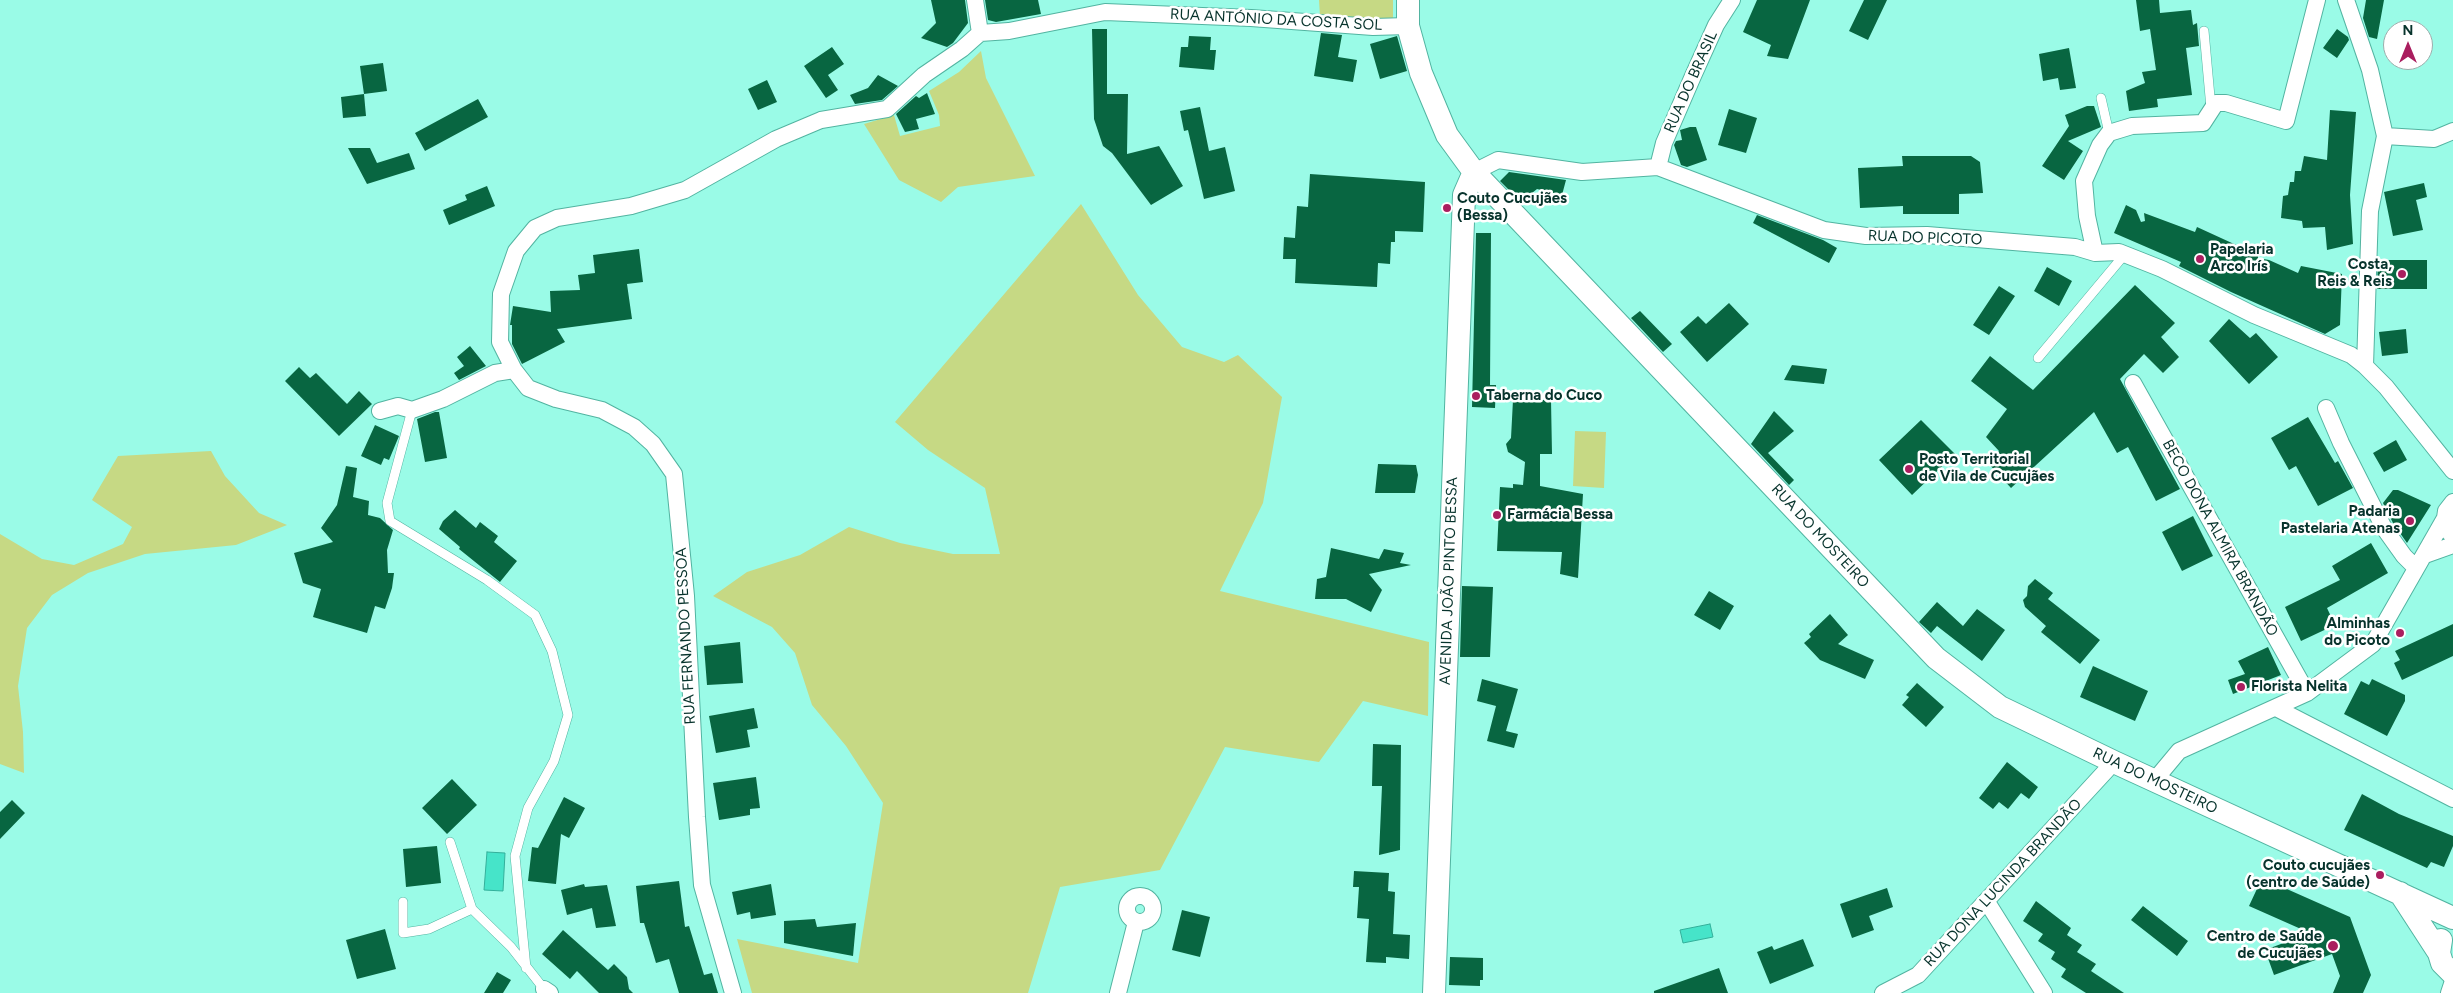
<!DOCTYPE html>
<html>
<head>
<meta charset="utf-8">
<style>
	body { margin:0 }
	#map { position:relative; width:2453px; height:993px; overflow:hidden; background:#9afbe7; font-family:Figtree,sans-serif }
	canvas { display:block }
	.north { position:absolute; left:2383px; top:20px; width:50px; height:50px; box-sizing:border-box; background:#fff; border:1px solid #9cadab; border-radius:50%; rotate:0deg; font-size:14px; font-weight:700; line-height:20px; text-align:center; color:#07332c }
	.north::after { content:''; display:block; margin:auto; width:18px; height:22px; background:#aa1e5f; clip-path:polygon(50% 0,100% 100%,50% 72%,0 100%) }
</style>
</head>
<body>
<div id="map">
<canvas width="2453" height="993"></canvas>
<div class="north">N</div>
</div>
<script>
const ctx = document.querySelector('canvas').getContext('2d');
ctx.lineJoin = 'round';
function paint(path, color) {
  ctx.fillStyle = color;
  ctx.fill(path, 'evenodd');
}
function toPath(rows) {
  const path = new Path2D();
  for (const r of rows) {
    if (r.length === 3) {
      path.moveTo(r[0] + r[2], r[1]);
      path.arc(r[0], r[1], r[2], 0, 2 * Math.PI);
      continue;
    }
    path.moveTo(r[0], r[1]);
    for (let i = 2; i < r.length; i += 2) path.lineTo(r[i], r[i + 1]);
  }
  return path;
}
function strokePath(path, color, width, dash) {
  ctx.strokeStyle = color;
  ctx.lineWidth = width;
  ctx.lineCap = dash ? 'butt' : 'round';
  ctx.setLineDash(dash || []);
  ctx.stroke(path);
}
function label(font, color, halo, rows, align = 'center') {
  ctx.font = font + ' Figtree,sans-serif';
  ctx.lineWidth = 5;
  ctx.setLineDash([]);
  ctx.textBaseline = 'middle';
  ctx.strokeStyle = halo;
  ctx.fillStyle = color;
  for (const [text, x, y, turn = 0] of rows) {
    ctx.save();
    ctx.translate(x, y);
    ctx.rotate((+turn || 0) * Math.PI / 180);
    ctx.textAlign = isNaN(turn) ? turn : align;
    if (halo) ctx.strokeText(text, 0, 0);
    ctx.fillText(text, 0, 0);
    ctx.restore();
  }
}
const green = toPath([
	[1319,0,1393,0,1393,20,1320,17],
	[981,51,986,78,1035,176,958,187,941,202,899,180,864,124,894,115,900,136,940,126,939,115,929,91,959,72],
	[1081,204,1138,295,1182,347,1224,362,1238,355,1282,397,1263,503,1220,591,1429,642,1428,716,1363,701,1319,762,1225,747,1160,870,1060,887,1028,993,752,993,737,939,858,963,883,803,846,746,812,705,795,653,772,627,713,596,747,572,800,555,849,527,900,543,953,554,1000,554,985,488,928,450,895,422],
	[1575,431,1606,432,1604,488,1573,486],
	[211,451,225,476,259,513,287,525,236,545,145,554,88,573,52,595,27,628,18,686,23,732,24,773,0,764,0,534,42,559,74,565,123,544,132,527,92,500,118,456]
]);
const water = toPath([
	[487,852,505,853,503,891,484,890,487,852],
	[1710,924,1713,937,1683,943,1680,930,1710,924]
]);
const building = toPath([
	[931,0,965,0,968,23,953,43,947,47,921,38,936,23],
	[985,0,1038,0,1041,14,996,22,988,20],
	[1757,0,1810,0,1788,59,1767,56,1771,45,1743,32],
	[1864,0,1887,0,1868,40,1849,31],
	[2136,0,2159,0,2160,13,2191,10,2193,25,2197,23,2199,46,2186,48,2192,95,2157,99,2158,107,2129,111,2126,91,2145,83,2142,72,2156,70,2150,29,2140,31],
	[2366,0,2384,0,2377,39,2369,37,2363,18],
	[1092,29,1107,29,1107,94,1128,94,1127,154,1159,146,1183,186,1151,205,1112,153,1103,146,1094,119],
	[2337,29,2348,37,2349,40,2337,58,2323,48],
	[1321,33,1342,35,1338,57,1357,60,1353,82,1314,76],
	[1189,36,1211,37,1210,50,1216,50,1214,70,1179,67,1181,47,1188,47],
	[1397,36,1407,71,1380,79,1370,44],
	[832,47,844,64,828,75,838,90,826,98,804,66],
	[2069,48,2076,88,2060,90,2058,78,2043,81,2039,54],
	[383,63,387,91,364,94,360,66],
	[878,75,898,86,882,100,855,104,850,95,868,88],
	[767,80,777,102,758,110,748,89],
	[927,93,935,114,916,119,919,129,905,132,896,114,916,96,919,98],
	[364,94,366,116,343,118,341,97],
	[478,99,488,117,425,151,415,133],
	[2087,106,2094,106,2101,127,2068,141,2083,151,2064,180,2042,166,2069,126,2065,115],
	[1200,107,1209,151,1225,147,1235,191,1204,199,1188,130,1184,131,1180,111],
	[1729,109,1757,118,1746,153,1718,145],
	[2330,110,2356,112,2350,195,2353,244,2327,250,2325,227,2303,228,2302,221,2281,218,2283,196,2288,195,2290,182,2294,182,2295,171,2301,171,2304,156,2327,160],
	[1690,127,1696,127,1707,160,1687,167,1681,165,1674,145,1676,141,1682,140,1680,130],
	[348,148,370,148,377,163,409,153,415,169,367,184],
	[1902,156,1971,156,1980,162,1983,193,1959,194,1959,214,1903,214,1903,206,1860,208,1858,168,1903,166],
	[1509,172,1566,180,1562,195,1537,189,1521,202,1500,181],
	[1310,174,1425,182,1423,232,1395,231,1395,242,1391,242,1390,264,1378,263,1377,287,1295,283,1296,259,1283,259,1284,237,1295,238,1297,206,1308,207],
	[2424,183,2427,197,2416,200,2423,230,2393,236,2384,192],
	[487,186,495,206,449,225,443,210,467,200,465,195],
	[2126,205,2136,210,2141,222,2145,221,2144,213,2195,232,2197,227,2258,255,2258,258,2269,260,2298,273,2301,266,2342,274,2340,325,2325,334,2231,292,2179,266,2181,262,2114,233],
	[1757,215,1823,240,1837,248,1829,263,1753,223],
	[1476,233,1491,233,1490,385,1496,385,1495,408,1472,407],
	[639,249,643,282,627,284,632,319,557,329,565,342,522,364,512,344,512,325,510,325,513,306,551,312,550,291,580,290,578,275,595,273,593,255],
	[2378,260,2427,260,2427,289,2377,289],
	[2047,267,2072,281,2059,306,2034,291],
	[2135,285,2175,323,2161,337,2179,357,2163,373,2144,354,2120,379,2180,489,2156,501,2128,447,2117,453,2094,412,2011,488,1988,463,1999,451,1986,437,2007,409,1971,381,1990,356,2033,390],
	[1999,286,2015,296,1989,335,1973,325],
	[1729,303,1749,324,1707,362,1680,332,1698,316,1706,324],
	[1640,311,1672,344,1663,352,1631,318],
	[2229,319,2250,338,2256,333,2278,357,2249,384,2209,341],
	[2406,329,2408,353,2382,356,2379,332],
	[470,346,486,366,459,380,454,373,464,366,457,357],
	[1792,365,1827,369,1824,384,1784,380],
	[299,367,310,378,316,373,347,404,359,391,372,404,339,436,285,381],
	[1513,400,1551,400,1552,454,1540,454,1540,486,1583,494,1578,578,1560,574,1562,552,1497,551,1500,487,1513,488,1513,484,1523,485,1525,462,1508,452,1506,444,1511,438],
	[1774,411,1794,431,1768,453,1794,480,1789,485,1751,444],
	[435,412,439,412,447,458,425,462,417,419],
	[2308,417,2335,463,2338,461,2353,488,2318,506,2296,466,2289,470,2271,438],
	[1921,420,1955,454,1912,495,1879,460],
	[375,425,399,436,389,460,384,458,381,465,361,456],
	[2396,440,2407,460,2384,472,2373,453],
	[1378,464,1416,465,1418,475,1415,493,1375,493],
	[346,466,357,468,353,497,369,501,368,515,380,518,393,530,387,550,388,573,394,573,392,588,385,609,375,606,367,633,313,617,321,589,303,583,294,553,333,542,321,528,337,505],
	[2393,490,2398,490,2431,505,2407,543,2393,523,2383,503],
	[455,510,476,528,480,522,498,536,494,542,517,561,500,582,459,549,460,547,439,529,443,521],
	[2193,516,2213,556,2182,571,2162,532],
	[2371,543,2388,573,2327,608,2335,625,2301,641,2285,607,2340,580,2332,566],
	[1331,548,1379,559,1384,549,1404,553,1400,563,1411,565,1369,574,1382,590,1371,612,1346,599,1315,599,1317,579,1326,577],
	[2035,579,2053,593,2048,599,2100,640,2080,664,2041,632,2046,626,2025,607,2023,600,2027,596,2028,586],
	[1462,586,1493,587,1490,657,1460,657],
	[1709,591,1734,606,1720,630,1694,615],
	[1937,602,1963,626,1977,609,2005,630,1982,661,1937,626,1931,633,1919,622],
	[1830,614,1848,635,1838,644,1874,660,1865,679,1820,660,1804,643,1811,637,1809,634],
	[2453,624,2453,656,2402,680,2394,663,2400,660,2395,651],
	[740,642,743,683,707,685,704,646],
	[2268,647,2281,675,2233,694,2228,680,2245,674,2238,661],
	[2093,666,2148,691,2135,721,2080,697],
	[1482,679,1518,689,1506,731,1518,734,1514,748,1487,741,1496,706,1477,701],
	[2372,679,2405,695,2405,701,2387,736,2344,714,2361,681,2369,685],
	[1917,683,1944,707,1926,727,1902,705,1909,697,1906,695],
	[754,708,758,728,747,730,750,747,716,753,709,716],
	[1373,744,1401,745,1400,850,1379,855,1382,786,1372,786],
	[2007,762,2038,787,2029,799,2021,793,2008,809,1999,802,1993,809,1979,798],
	[756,777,760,808,750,809,750,815,719,820,713,783],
	[452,779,477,805,447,834,422,808],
	[2362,794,2399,814,2453,836,2453,846,2444,867,2431,862,2427,868,2344,830],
	[564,797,585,808,569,838,561,834,556,884,528,881,532,847,538,848],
	[12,800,25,813,0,839,0,812],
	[437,846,441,883,406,887,403,849],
	[1354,871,1389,873,1388,891,1395,892,1393,934,1410,935,1409,959,1386,957,1386,963,1366,962,1369,919,1357,918,1359,887,1353,887],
	[2262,878,2350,917,2371,975,2363,993,2333,993,2340,976,2332,954,2274,975,2265,950,2310,933,2249,906],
	[679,881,685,927,689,926,704,975,712,973,718,993,679,993,669,959,656,963,644,923,640,923,636,886],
	[584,884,585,887,607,885,616,926,596,928,592,908,567,915,561,890],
	[771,884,776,915,751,919,750,912,737,915,732,892],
	[1887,888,1893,907,1869,916,1874,930,1852,938,1840,904],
	[2036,901,2071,928,2067,935,2082,945,2077,952,2096,964,2091,971,2124,993,2086,993,2061,977,2066,969,2051,959,2055,952,2038,941,2043,934,2023,921],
	[2143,906,2188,941,2177,956,2131,920],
	[1182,910,1210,917,1200,957,1172,950],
	[815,919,817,927,856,923,853,956,784,943,784,921],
	[385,929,396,969,357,979,346,940],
	[563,930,608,970,614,964,627,977,629,989,633,993,599,993,577,971,570,979,542,954],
	[1803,939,1814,966,1770,984,1757,952,1772,946,1774,950],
	[1450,957,1483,958,1483,980,1480,980,1480,986,1449,985],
	[1719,968,1728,993,1654,993,1654,991],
	[497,972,511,980,503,993,484,993]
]);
const lane = toPath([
	[2204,31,2211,108],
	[2101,98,2109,133],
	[2038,358,2125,254],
	[412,410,387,503,390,521,487,580,535,615,552,651,568,715,554,761,528,808,515,856,526,968],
	[450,842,472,909],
	[403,902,403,933,429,929,472,909,511,947,544,989]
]);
const street = toPath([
	[975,0,980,33],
	[2346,0,2370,70,2385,136,2370,211,2365,366,2386,387,2453,471],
	[2385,136,2434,139,2453,131],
	[1658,167,1664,143,1693,76,1716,25,1732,0],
	[1474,172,1498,160,1582,172,1658,167,1824,230,1866,236,1927,235,2075,247,2095,253,2119,252,2162,269,2254,315,2351,355,2365,366],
	[2095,253,2087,216,2084,181,2100,145,2109,133,2132,126,2203,123,2216,103,2226,103,2286,121,2317,0],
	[514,370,528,388,556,399,602,410,634,427,653,444,674,474,686,596,697,817,702,885,733,993],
	[2133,383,2307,693],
	[2326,408,2341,443,2384,528,2404,556,2416,568],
	[380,411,398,406,412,410,443,399,495,373,514,370,500,342,501,294,516,251,535,228,557,218,631,206,685,190,776,139,821,120,887,109,924,75,962,49,980,33,1009,31,1105,12,1251,18,1373,27,1408,26],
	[2453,502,2446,511,2445,518,2448,531,2453,536],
	[2425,555,2453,545],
	[2276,708,2453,799],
	[2154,781,2179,751,2307,693,2373,644,2445,518],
	[1140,909,13],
	[1987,902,2044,993],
	[544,989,550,993],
	[1118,993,1136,922],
	[1883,993,1918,975,2114,762],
	[2449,993,2453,981]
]);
const secondary = toPath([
	[1408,0,1408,26,1421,73,1447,135,1474,172,1936,658,2000,707,2114,762,2453,918],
	[2400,893,2439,953],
	[2441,940,2439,953,2442,963,2453,974],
	[1434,993,1464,195,1474,172]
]);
const markers = [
	[1447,208,5,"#aa1e5f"],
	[2200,259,5,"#aa1e5f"],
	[2402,274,5,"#aa1e5f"],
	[1476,396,5,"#aa1e5f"],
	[1909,469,5,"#aa1e5f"],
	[1497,515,5,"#aa1e5f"],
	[2410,521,5,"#aa1e5f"],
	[2400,633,5,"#aa1e5f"],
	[2241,687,5,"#aa1e5f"],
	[2380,875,5,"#aa1e5f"],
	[2333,946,6,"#aa1e5f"]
];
const streetNames = [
	["RUA ANTÓNIO DA COSTA SOL",1276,20,3],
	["RUA DO BRASIL",1691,82,-66],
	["RUA DO PICOTO",1925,238,2],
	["RUA DO MOSTEIRO",1820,536,47],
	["BECO DONA ALMIRA BRANDÃO",2220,538,61],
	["AVENIDA JOÃO PINTO BESSA",1449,581,-88],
	["RUA FERNANDO PESSOA",686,636,-93],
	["RUA DO MOSTEIRO",2155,781,25],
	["RUA DONA LUCINDA BRANDÃO",2003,883,-47]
];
const poiNames = [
	["Couto Cucujães",1457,199],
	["(Bessa)",1457,216],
	["Papelaria",2210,250],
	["Arco Irís",2210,267],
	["Costa,",2392,265,"right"],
	["Reis & Reis",2392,282,"right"],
	["Taberna do Cuco",1486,396],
	["Posto Territorial",1919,460],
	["de Vila de Cucujães",1919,477],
	["Padaria",2400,512,"right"],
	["Pastelaria Atenas",2400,529,"right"],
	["Farmácia Bessa",1507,515],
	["Alminhas",2390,624,"right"],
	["do Picoto",2390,641,"right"],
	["Florista Nelita",2251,687],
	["Couto cucujães",2370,866,"right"],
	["(centro de Saúde)",2370,883,"right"],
	["Centro de Saúde",2322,937,"right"],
	["de Cucujães",2322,954,"right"]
];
paint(green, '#c6d984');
paint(water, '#46e4c9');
strokePath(water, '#33af9a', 1);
paint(building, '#086641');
strokePath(lane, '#52b4a1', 10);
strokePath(street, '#52b4a1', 18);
strokePath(secondary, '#52b4a1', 24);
strokePath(lane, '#fff', 9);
strokePath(street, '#fff', 16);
strokePath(secondary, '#fff', 22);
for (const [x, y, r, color] of markers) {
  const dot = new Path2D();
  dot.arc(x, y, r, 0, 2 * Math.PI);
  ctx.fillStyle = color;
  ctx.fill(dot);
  strokePath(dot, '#fff', 2);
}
label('15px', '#07332c', '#fff', streetNames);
label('bold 15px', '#07332c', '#fff', poiNames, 'left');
</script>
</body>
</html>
